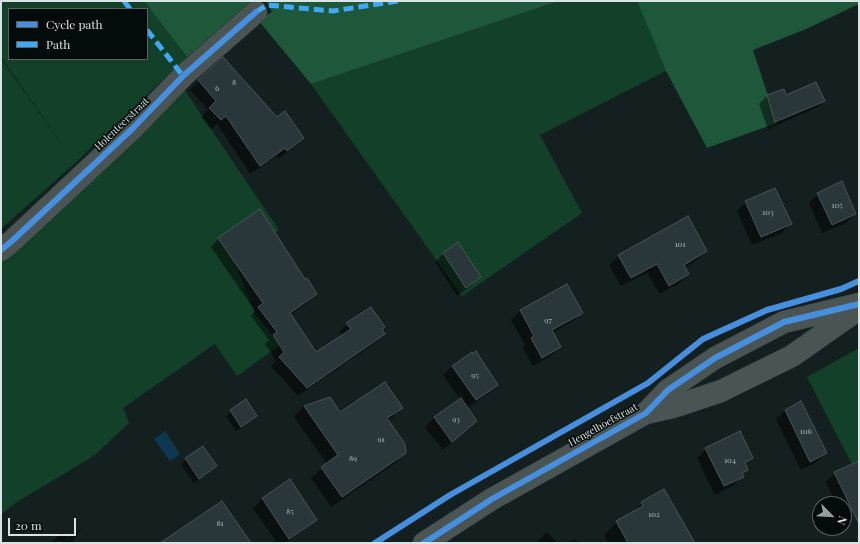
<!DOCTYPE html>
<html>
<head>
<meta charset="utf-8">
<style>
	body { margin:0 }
	#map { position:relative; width:860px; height:544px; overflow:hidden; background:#141f1f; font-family:"Playfair Display",serif }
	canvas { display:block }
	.frame { position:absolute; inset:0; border:2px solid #d9e5e5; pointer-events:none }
	.legend { position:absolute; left:8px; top:8px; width:140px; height:52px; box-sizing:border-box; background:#040b0b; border:1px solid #596262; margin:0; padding:5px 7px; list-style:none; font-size:12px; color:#d9e5e5 }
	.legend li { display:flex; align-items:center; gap:8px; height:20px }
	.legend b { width:20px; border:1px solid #596262 }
	.north { position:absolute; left:812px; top:496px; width:40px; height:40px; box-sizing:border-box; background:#040b0b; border:1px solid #596262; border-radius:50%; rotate:114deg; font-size:11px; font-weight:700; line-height:16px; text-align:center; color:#d9e5e5 }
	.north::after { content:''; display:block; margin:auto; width:14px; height:18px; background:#94a0a0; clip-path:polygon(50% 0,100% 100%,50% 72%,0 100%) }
	.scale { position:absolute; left:8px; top:518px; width:68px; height:18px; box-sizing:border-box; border:2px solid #d9e5e5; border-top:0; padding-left:5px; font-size:12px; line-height:14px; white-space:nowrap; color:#d9e5e5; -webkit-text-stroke:3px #040b0b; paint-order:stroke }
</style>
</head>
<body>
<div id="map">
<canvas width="860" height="544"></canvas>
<div class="frame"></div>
<ul class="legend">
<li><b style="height:5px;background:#468fdf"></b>Cycle path</li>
<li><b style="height:5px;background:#3fa9f5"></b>Path</li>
</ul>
<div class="north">N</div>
<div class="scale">20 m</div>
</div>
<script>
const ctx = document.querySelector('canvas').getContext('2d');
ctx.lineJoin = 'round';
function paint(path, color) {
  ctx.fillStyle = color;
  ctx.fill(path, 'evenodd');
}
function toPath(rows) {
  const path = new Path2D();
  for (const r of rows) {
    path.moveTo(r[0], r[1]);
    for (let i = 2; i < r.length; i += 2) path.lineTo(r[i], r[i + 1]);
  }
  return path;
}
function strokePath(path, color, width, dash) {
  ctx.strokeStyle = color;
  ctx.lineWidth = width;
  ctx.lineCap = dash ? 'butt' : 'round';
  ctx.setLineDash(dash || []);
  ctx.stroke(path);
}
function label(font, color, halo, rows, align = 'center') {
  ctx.font = font + ' "Playfair Display",serif';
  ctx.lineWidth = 3;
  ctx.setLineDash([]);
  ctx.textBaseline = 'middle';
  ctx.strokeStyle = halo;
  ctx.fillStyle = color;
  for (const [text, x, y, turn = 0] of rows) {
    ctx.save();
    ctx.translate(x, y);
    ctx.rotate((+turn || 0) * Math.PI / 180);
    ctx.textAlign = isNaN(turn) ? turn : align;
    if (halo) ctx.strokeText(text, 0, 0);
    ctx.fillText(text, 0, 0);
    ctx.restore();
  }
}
const green = toPath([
	[1,1,144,1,187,57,74,164,1,229,1,59,63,146,1,57],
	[9,9,147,9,147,59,9,59],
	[559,1,637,1,666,71,540,135,582,213,462,296,311,84],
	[182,86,279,230,236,259,238,271,256,315,280,345,237,376,215,344,123,408,129,423,95,455,19,501,1,514,1,260],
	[859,348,859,478,807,377]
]);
const forest = toPath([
	[144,1,256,1,187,57],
	[266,1,559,1,311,84,258,20,272,12],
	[637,1,859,1,859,4,804,30,753,50,777,123,707,148,666,71]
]);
const water = toPath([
	[165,431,180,454,170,461,154,439]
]);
const shadow = toPath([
	[199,81,277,118,303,138,294,147,278,159,276,156,250,174,217,124,211,129,201,117,208,110,190,90],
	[767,96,785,97,824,101,816,108,768,129,759,104],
	[818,194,855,214,846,223,822,233,809,203],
	[746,202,790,224,782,233,752,245,737,211],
	[687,217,706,251,697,260,684,268,688,274,679,283,660,294,647,273,621,286,609,265,618,256],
	[219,238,305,281,316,294,308,302,290,315,316,353,342,336,339,332,347,324,381,329,384,334,376,342,298,396,271,366,276,361,265,344,269,340,251,316,255,311,211,247],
	[444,253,480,277,471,286,457,296,435,262],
	[520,311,582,312,573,321,552,333,560,347,551,356,533,366,523,348,525,345,511,320],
	[452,366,496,385,487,394,467,408,476,421,443,450,425,427,434,418,460,399,443,375],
	[330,398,340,413,402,408,388,421,405,453,394,464,331,507,311,478,327,464,294,417,304,406],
	[245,401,256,416,236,431,226,416],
	[785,410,826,453,817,462,801,470,776,419],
	[203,447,216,466,194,483,181,464],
	[706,449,752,458,745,465,747,469,734,485,715,495,697,458],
	[859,462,859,500,856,503,844,509,844,504,836,504,826,482,835,473],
	[289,481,315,520,306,528,285,543,277,543,253,508,262,499],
	[642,503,689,543,608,543,604,535,617,522,630,515],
	[81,529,72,543,52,543,60,532,68,537],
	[547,532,558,543,536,543],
	[574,539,579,543,570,543]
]);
const building = toPath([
	[223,57,277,117,285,111,304,138,287,151,285,148,260,166,226,116,221,120,209,108,216,101,198,80,223,57],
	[816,82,825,101,775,122,767,95,784,89,786,95,816,82],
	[842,181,856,214,832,225,817,193,842,181],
	[775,188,792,224,761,237,745,201,775,188],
	[260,209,305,279,307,278,317,294,290,313,316,352,351,329,346,323,371,307,385,327,382,329,385,334,307,388,279,357,284,352,273,335,277,332,258,307,263,303,218,238,260,209],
	[688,216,707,251,684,265,689,274,669,286,657,264,631,278,618,255,688,216],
	[458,242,481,277,466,288,443,253,458,242],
	[567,284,583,313,552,330,561,347,542,358,531,338,534,336,520,310,567,284],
	[476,351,498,385,476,400,452,366,472,352,473,354,476,351],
	[385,382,403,408,387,418,405,444,406,453,342,497,321,467,338,455,304,406,330,397,340,412,385,382],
	[461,398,477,421,452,442,434,417,461,398],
	[246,399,257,416,241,427,230,410,246,399],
	[801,401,827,453,810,462,785,410,801,401],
	[740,431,753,458,745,463,748,470,742,473,744,477,724,486,705,448,740,431],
	[203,446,217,466,199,479,185,458,203,446],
	[859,461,859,524,834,472,859,461],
	[290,479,317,520,289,539,262,498,290,479],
	[664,489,695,543,628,543,616,521,643,506,641,502,664,489],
	[222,501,251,543,160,543,222,501]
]);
const minor = toPath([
	[1,250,12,241,132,129,183,76,256,12],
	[646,413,673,407,721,391,792,356,859,309],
	[424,543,492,499,646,413,668,390,715,358,784,322,859,304]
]);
const quiet = toPath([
	[124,1,130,9],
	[256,12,267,5,333,11,398,1],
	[147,30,183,76]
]);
const cycleway = toPath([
	[1,250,12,241,132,129,183,76,256,12],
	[375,543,450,495,648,383,703,339,767,310,841,289,859,281],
	[424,543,492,499,646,413,668,390,715,358,784,322,859,304]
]);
const numberNames = [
	["8",234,82],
	["6",217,88],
	["105",837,205],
	["103",768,212],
	["101",680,244],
	["97",548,320],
	["95",475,375],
	["93",456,419],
	["106",806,431],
	["91",381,439],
	["89",353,458],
	["104",730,460],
	["85",290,511],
	["102",654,514],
	["81",220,523]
];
const streetNames = [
	["Holenteerstraat",122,124,-44],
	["Hengelhoefstraat",603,425,-29]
];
paint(green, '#134029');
paint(forest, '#1f573a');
paint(water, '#0e3852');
paint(shadow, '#0007');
paint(building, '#2a373a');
strokePath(building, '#4a5355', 1);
strokePath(minor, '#303a3a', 23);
strokePath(minor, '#4a5553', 22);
strokePath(quiet, '#3fa9f5', 5, [10, 5]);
strokePath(cycleway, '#468fdf', 6);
label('8px', '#adbaba', null, numberNames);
label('10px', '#d9e5e5', '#040b0b', streetNames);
</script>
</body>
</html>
